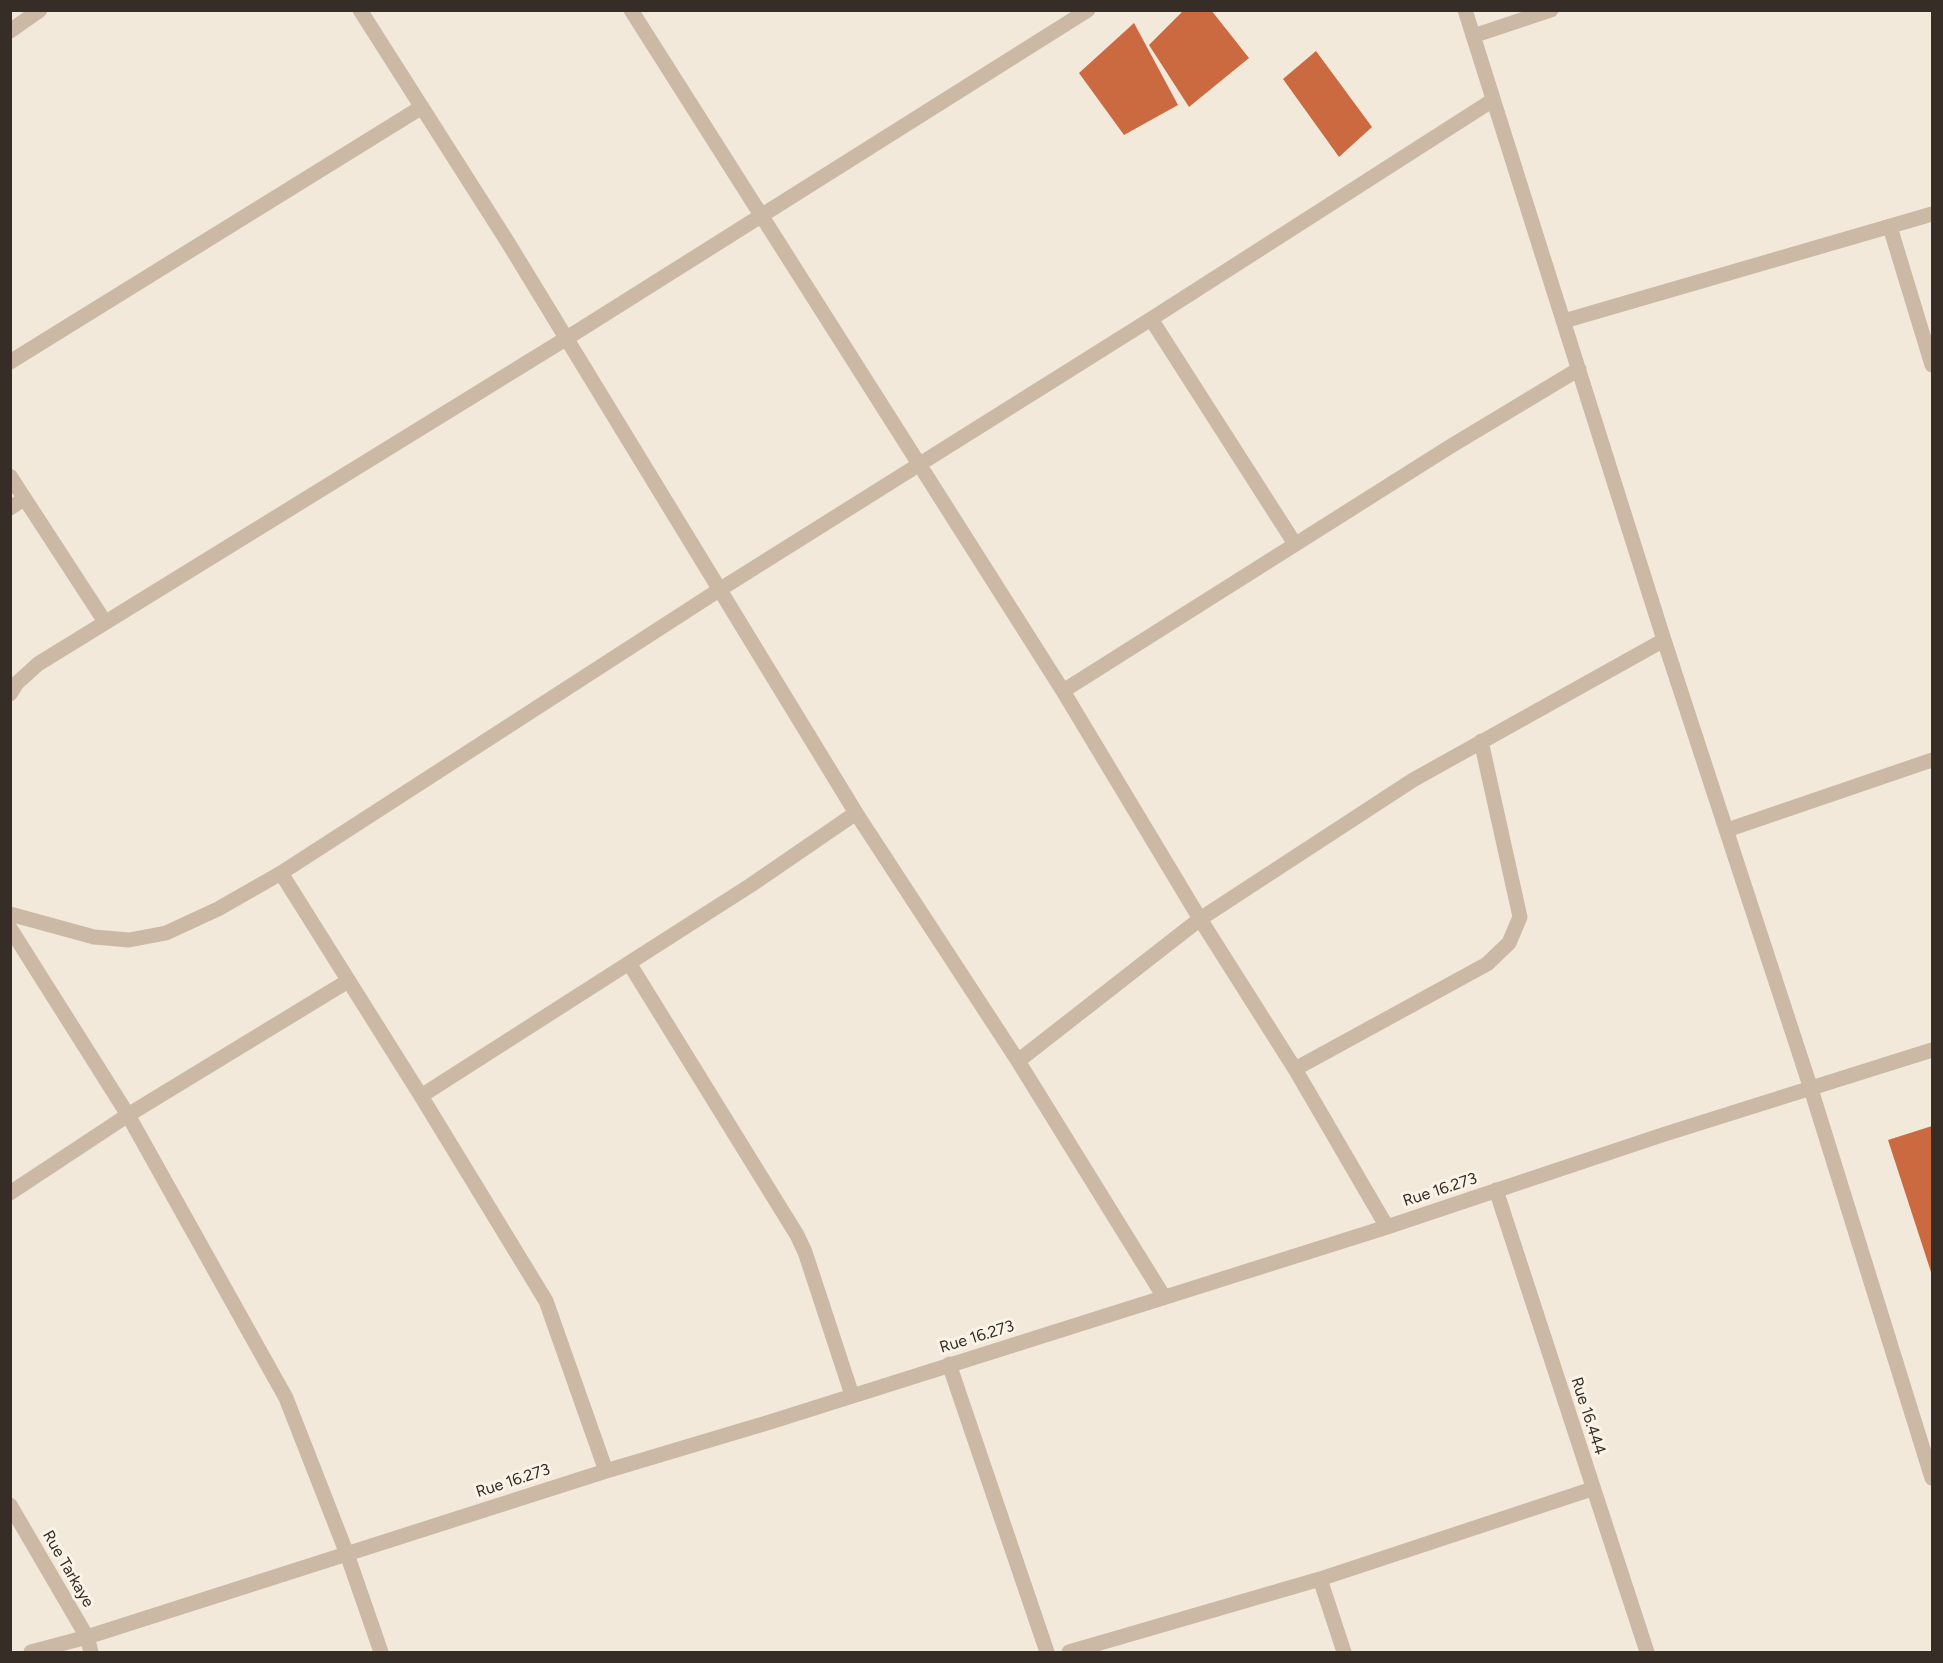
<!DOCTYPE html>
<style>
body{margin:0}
#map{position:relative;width:1943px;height:1663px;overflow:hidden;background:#f3e9db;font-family:Figtree,sans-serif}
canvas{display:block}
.frame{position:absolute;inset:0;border:12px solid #372d27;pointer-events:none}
</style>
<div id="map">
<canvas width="1943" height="1663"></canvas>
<div class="frame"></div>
</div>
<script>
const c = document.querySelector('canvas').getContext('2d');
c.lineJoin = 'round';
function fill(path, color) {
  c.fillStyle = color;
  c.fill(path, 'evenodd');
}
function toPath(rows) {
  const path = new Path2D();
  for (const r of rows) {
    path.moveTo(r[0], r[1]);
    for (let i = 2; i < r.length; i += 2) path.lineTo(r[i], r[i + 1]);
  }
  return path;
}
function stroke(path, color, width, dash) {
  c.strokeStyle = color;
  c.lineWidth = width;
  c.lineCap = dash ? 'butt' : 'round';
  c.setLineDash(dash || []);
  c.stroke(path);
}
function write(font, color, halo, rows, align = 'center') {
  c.font = font + ' Figtree,sans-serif';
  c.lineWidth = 6;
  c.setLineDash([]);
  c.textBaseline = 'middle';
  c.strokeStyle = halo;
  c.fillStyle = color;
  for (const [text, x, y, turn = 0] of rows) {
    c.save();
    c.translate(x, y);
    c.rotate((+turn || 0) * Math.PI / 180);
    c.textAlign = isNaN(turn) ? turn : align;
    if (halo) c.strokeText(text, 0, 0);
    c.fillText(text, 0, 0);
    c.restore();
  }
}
const building = toPath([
 [1184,10,1211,10,1249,58,1189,107,1149,45],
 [1134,23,1178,105,1124,135,1079,73],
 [1316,51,1372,127,1339,157,1283,79],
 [1932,1126,1932,1275,1888,1140]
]);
const street = toPath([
 [360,10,507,241,856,813,1018,1061,1164,1297],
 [631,10,1063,691,1200,919,1295,1069,1387,1227],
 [1465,10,1664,640,1811,1089,1932,1478],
 [10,31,40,10],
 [1473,36,1551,10],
 [1890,227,1932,365],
 [1151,319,1295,544],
 [1564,321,1932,214],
 [10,362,422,107],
 [10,476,105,622],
 [10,508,24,499],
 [1063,691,1451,446,1579,369],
 [10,694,17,683,38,664,567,338,1088,10],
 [1727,830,1932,760],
 [281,873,421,1096,546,1301,606,1471],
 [10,914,94,937,129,940,166,933,218,909,281,873,719,590,1151,319,1493,100],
 [10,928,128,1115,286,1398,347,1554,381,1652],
 [629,963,797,1235,805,1252,852,1395],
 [1018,1061,1200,919,1413,780,1664,640],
 [1295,1069,1487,964,1509,943,1520,917,1481,741],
 [421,1096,751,885,856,813],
 [1496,1190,1647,1652],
 [10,1193,128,1115,348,981],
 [949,1364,1047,1652],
 [10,1505,87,1637,91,1652],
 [1320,1579,1344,1652],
 [31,1652,87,1637,606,1471,770,1422,1387,1227,1662,1135,1932,1050],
 [1069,1652,1320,1579,1592,1489]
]);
const streetNames = [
 ["Rue 16.273",1440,1190,-18],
 ["Rue 16.273",977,1337,-17],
 ["Rue 16.444",1588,1416,72],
 ["Rue 16.273",513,1481,-18],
 ["Rue Tarkaye",68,1569,60]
];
fill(building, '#cb6a41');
stroke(street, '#cbb9a6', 15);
write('16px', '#372d27', '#faf3e7', streetNames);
</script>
